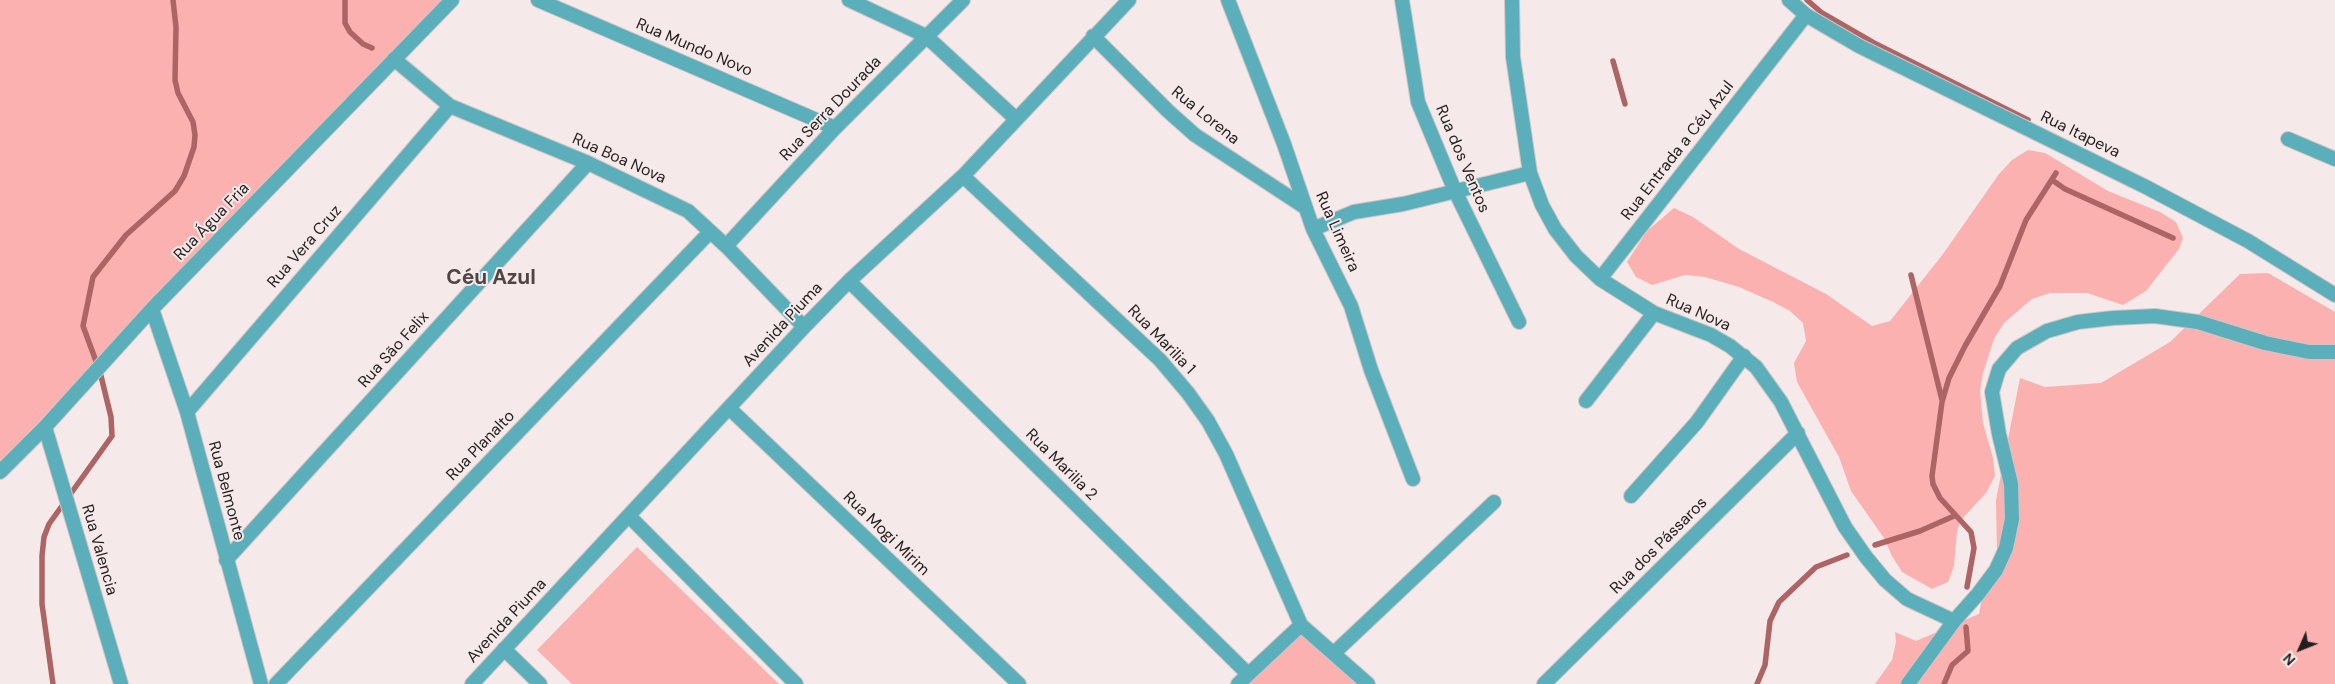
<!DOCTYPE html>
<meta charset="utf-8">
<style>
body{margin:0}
#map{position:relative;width:2335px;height:684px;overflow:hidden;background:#f6e9e9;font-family:"DM Sans",sans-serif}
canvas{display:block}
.north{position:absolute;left:2275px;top:624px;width:50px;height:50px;-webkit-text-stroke:4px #f6e9e9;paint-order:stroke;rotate:226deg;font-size:14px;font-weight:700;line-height:20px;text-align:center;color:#241f1f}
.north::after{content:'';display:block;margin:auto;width:18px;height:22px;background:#241f1f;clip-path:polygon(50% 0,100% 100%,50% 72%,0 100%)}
</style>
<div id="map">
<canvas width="2335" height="684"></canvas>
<div class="north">N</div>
</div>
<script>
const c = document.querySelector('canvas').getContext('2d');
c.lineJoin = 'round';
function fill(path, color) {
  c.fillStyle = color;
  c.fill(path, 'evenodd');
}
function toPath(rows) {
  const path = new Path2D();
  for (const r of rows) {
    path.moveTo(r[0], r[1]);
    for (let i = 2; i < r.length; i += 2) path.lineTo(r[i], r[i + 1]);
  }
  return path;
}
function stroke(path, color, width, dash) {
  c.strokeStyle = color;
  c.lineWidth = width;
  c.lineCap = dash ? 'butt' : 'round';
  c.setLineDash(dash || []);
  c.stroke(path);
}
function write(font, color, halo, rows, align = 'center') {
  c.font = font + ' "DM Sans",sans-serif';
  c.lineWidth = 4;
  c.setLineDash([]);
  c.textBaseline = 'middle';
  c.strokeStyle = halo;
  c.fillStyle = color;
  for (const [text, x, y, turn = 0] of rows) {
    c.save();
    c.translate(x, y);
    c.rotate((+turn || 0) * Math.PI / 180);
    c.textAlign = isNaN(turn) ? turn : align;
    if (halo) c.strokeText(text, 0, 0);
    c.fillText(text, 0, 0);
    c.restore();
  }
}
const green = toPath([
 [0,0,446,0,0,462],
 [2028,150,2045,153,2108,191,2160,212,2176,222,2183,238,2179,249,2146,291,2123,305,2087,293,2050,293,2032,299,2004,323,1994,339,1983,373,1980,391,1983,423,1993,458,1995,476,1986,493,1961,520,1957,531,1954,566,1948,582,1932,589,1902,572,1892,556,1884,538,1851,491,1839,457,1797,382,1794,363,1806,341,1803,323,1790,311,1773,302,1739,287,1705,277,1685,275,1652,285,1636,277,1627,262,1647,231,1674,208,1693,217,1739,249,1826,294,1872,326,1890,321,1943,254,1999,174,2012,160],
 [2268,273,2335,312,2335,684,1875,684,1892,660,1896,642,1895,632,1916,641,1979,614,1984,588,1997,554,1996,500,2020,378,2045,387,2101,383,2170,342,2240,274],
 [637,547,779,684,572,684,537,650],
 [1297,623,1364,684,1235,684]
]);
const stream = toPath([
 [345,0,345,23,350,32,363,44,372,48],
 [1807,0,1822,13,1874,43,2028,120],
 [1613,61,1625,104],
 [2052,180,2065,189,2173,238],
 [1911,275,1942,400],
 [1875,545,1920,531,1954,516],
 [1967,587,1974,548,1971,532,1940,498,1933,484,1932,476,1942,402,1949,378,1965,346,2000,286,2026,220,2056,173],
 [53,684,42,604,42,556,44,537,49,524,112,436,111,417,100,372,83,326,93,277,126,235,175,191,184,176,194,147,195,135,193,122,178,93,175,80,176,27,173,0],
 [1757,684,1765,665,1770,621,1779,602,1816,567,1847,555],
 [1944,684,1952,665,1968,651,1966,627]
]);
const minor = toPath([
 [538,0,835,128],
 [849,0,926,36,1016,119],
 [1228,0,1284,144,1313,229,1351,306,1371,370,1413,479],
 [1402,0,1418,102,1455,191,1519,322],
 [1512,0,1513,57,1530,173,1542,205,1555,229,1576,256,1600,279,1654,313,1711,335,1730,346,1756,367,1781,402,1845,527,1866,557,1885,580,1907,599,1954,621],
 [1789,0,1806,15,1859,46,2146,187,2248,241,2335,295],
 [1093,36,1168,111,1195,135,1306,208],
 [394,59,450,106,588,163,688,211,726,246,804,327],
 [2288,139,2335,159],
 [963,176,1160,360,1188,393,1208,421,1226,454,1301,625,1368,684],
 [1313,229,1354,212,1403,204,1530,173],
 [726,246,835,128,963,0],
 [1600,279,1806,15],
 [849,281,1248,674],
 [152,309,187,412,261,684],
 [1586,401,1654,313],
 [729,408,1019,684],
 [187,412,450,106],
 [45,427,121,684],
 [0,472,45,427,152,309,452,0],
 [1631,496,1697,422,1744,356],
 [629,516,796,684],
 [226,560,588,163],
 [504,649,540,684],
 [1334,653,1494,502],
 [276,684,710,232],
 [472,684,804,327,849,281,963,176,1129,0],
 [1238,684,1301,625],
 [1544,684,1798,433],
 [1908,684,1954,621,1978,594,1996,570,2006,548,2012,519,2011,484,1999,434,1992,392,1999,369,2017,348,2047,331,2078,322,2113,318,2155,316,2198,322,2265,343,2309,352,2335,352]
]);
const streetNames = [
 ["Rua Mundo Novo",694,48,23],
 ["Rua Serra Dourada",831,109,-46],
 ["Rua Lorena",1205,116,39],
 ["Rua Itapeva",2080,135,26],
 ["Rua Entrada a Céu Azul",1678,151,-52],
 ["Rua Boa Nova",619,159,24],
 ["Rua dos Ventos",1462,159,67],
 ["Rua Água Fria",212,222,-46],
 ["Rua Limeira",1337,232,66],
 ["Rua Vera Cruz",305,247,-49],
 ["Rua Nova",1698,313,24],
 ["Avenida Piuma",783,325,-47],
 ["Rua Marilia 1",1161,340,46],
 ["Rua São Felix",394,350,-48],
 ["Rua Planalto",481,446,-46],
 ["Rua Marilia 2",1061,465,45],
 ["Rua Belmonte",226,491,75],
 ["Rua Mogi Mirim",886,534,44],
 ["Rua dos Pássaros",1659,546,-45],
 ["Rua Valencia",99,550,74],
 ["Avenida Piuma",507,621,-47]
];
const districtNames = [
 ["Céu Azul",491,278]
];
fill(green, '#fab1b0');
stroke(stream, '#ac6465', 5.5);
stroke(minor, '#d0c5c5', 16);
stroke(minor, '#5bafbb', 14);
write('16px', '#241f1f', '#f6e9e9', streetNames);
write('bold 21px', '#4f4545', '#f6e9e9', districtNames);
</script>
